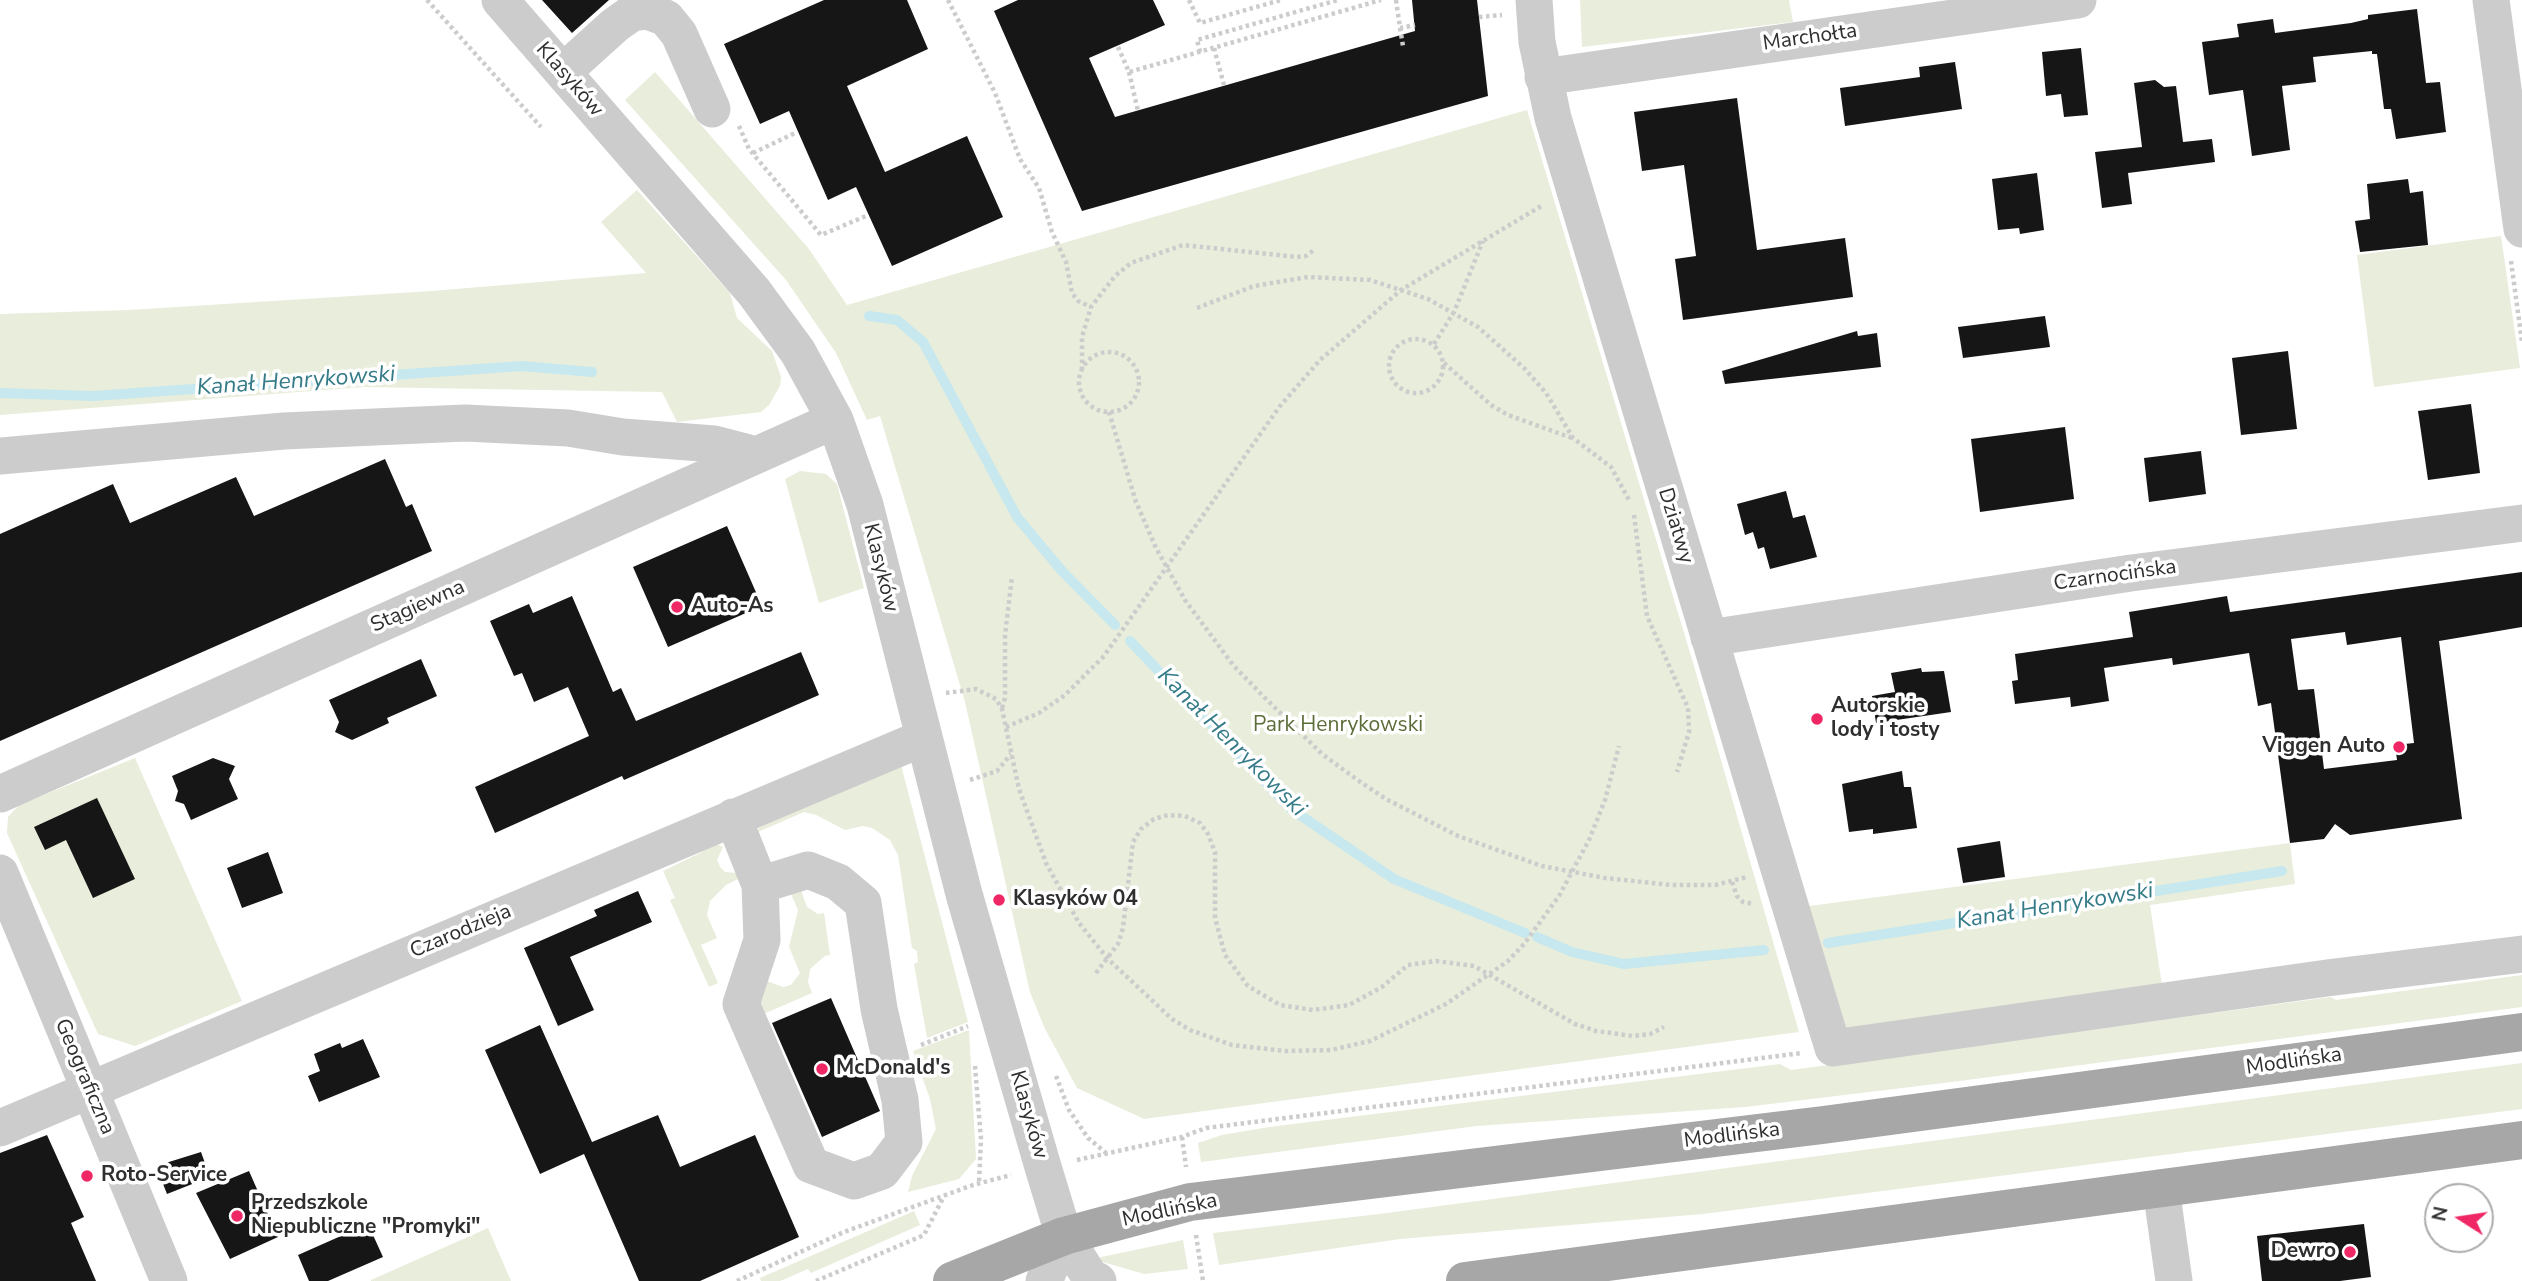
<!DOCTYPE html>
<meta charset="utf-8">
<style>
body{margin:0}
#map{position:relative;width:2522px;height:1281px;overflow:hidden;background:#fff;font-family:"Nunito Sans",sans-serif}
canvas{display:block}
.north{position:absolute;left:2424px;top:1183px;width:70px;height:70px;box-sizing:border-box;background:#fff;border:2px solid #acacac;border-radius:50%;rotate:282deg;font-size:19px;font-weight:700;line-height:28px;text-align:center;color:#2f2f2f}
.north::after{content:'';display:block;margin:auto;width:24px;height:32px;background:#ef2765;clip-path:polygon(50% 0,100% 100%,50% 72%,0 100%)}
</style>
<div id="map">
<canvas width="2522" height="1281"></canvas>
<div class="north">N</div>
</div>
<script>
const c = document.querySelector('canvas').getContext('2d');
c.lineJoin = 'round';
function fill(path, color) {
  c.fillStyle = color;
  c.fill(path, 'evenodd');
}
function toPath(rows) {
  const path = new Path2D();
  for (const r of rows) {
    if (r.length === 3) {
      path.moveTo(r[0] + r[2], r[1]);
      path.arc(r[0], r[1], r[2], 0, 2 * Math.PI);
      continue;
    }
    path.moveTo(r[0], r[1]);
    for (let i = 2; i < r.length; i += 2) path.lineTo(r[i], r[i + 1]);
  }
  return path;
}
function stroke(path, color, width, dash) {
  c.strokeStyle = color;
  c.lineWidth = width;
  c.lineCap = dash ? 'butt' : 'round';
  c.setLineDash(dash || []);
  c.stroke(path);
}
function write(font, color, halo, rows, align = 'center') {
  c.font = font + ' "Nunito Sans",sans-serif';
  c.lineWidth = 7;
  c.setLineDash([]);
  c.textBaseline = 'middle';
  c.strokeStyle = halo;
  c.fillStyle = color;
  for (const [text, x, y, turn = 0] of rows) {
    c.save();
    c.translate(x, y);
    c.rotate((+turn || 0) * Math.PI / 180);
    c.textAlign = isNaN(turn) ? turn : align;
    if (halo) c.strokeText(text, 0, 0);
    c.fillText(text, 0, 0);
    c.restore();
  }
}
const green = toPath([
 [1580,0,1789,0,1793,22,1582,47],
 [655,72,809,249,847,305,1527,110,1694,666,1799,1032,1144,1119,1077,1088,1045,1029,1030,992,965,702,880,416,867,420,836,353,786,280,625,100],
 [637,190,730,293,737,318,772,351,781,377,780,386,769,405,761,412,677,422,662,392,364,387,0,415,0,314,129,310,432,291,646,273,601,222],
 [2501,236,2520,368,2374,387,2357,255],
 [800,471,826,474,837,484,864,588,819,603,785,479],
 [135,758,242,1001,135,1046,98,1034,7,833,8,817,19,805],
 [900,761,968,1022,927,1038,914,964,918,962,917,951,912,948,898,855,890,840,872,828,863,826,845,830,816,815,804,812,758,832,759,826],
 [2290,843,2295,884,2150,905,2163,992,1846,1034,1809,906],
 [716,844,723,847,717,860,720,867,725,872,737,873,740,878,726,885,710,901,707,915,717,938,701,945,718,983,709,987,670,900,675,898,663,871,702,852,703,846],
 [801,890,807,907,818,914,824,913,830,955,825,956,810,969,808,982,812,993,759,1016,758,995,764,980,783,987,791,985,800,973,789,947,798,910,791,894],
 [2522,975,2522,1007,1952,1082,1745,1107,1477,1126,1201,1162,1198,1143,1222,1135,1269,1127,1780,1064,1791,1070,2331,997,2336,1000],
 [969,1030,976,1159,959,1179,908,1192,912,1176,936,1129,930,1099,913,1051],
 [2522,1063,2522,1109,2421,1122,1703,1214,1400,1239,1219,1265,1213,1233,1379,1214],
 [914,1211,920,1225,811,1273,808,1269,780,1281,761,1281,760,1278],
 [488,1228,511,1281,371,1281,371,1280],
 [1183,1240,1188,1269,1144,1274,1099,1261,1101,1257]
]);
const stream = toPath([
 [869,316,897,320,923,342,1017,517,1062,571,1115,625],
 [0,393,93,396,522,366,592,372],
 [1130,641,1291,809,1394,879,1525,933],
 [1537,937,1572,952,1624,964,1764,950],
 [1828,943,2282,871]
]);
const building = toPath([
 [542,0,609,0,572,33],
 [824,0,907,0,928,49,847,86,885,172,967,136,1003,217,892,266,856,187,828,200,789,111,760,124,724,44],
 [1018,0,1153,0,1165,25,1089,58,1115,117,1415,31,1412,0,1477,0,1488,96,1082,211,994,11],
 [2417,9,2426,83,2440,82,2446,132,2396,139,2391,109,2384,109,2377,54,2372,54,2372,51,2313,57,2316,82,2282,86,2290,150,2252,156,2243,90,2209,95,2202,42,2239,37,2237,24,2273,19,2275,33,2351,23,2368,19,2368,15],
 [2081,48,2088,115,2064,117,2061,94,2046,96,2042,52],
 [1955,62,1962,109,1845,126,1840,88,1920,77,1919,67],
 [2155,80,2164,87,2176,86,2183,142,2212,139,2215,162,2128,173,2132,204,2102,208,2095,152,2142,147,2134,83],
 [1737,98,1757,250,1845,238,1853,297,1683,320,1675,259,1696,256,1684,165,1642,171,1634,112],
 [2037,173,2044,230,2020,234,2019,228,1998,230,1992,179],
 [2408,179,2410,193,2423,191,2428,245,2360,252,2355,221,2370,219,2367,184],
 [2045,316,2050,347,1963,358,1958,327],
 [1857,331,1858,336,1877,333,1881,367,1725,384,1722,371],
 [2288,351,2297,429,2241,435,2232,358],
 [2471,404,2480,473,2428,480,2418,411],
 [2065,427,2074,499,1980,512,1971,439],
 [2201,451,2206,494,2149,502,2144,458],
 [385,459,406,507,412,504,432,551,0,741,0,534,113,484,130,523,236,477,254,516],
 [1786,491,1793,518,1805,515,1817,557,1770,569,1764,547,1758,549,1753,532,1745,535,1737,504],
 [727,526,762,606,668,647,633,567],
 [2522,572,2522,627,2439,641,2462,819,2350,835,2335,824,2324,839,2290,843,2271,703,2258,706,2249,653,2173,665,2172,658,2104,668,2109,701,2071,707,2070,697,2015,704,2012,681,2018,680,2015,654,2133,637,2129,612,2227,596,2230,612],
 [2345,632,2347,645,2401,637,2414,743,2395,745,2397,760,2324,769,2314,689,2298,690,2291,639],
 [572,596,613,692,621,688,636,721,801,652,819,695,624,780,622,776,495,833,475,787,589,736,568,687,534,702,522,673,514,676,490,621,529,604,533,613],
 [421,659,437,696,387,718,389,723,352,740,335,732,339,722,329,700],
 [1921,668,1922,672,1944,671,1951,712,1876,723,1872,696,1895,692,1891,673],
 [213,758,235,766,229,779,238,799,191,820,184,804,175,801,178,791,172,776],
 [1902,771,1904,787,1911,787,1917,828,1873,834,1873,829,1849,832,1842,784],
 [97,798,135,879,93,898,66,840,45,850,34,827],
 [2000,841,2005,877,1963,883,1957,848],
 [268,852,283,893,242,908,227,868],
 [638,891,652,922,570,957,594,1010,558,1026,524,948,597,916,594,910],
 [831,998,880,1111,822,1137,772,1023],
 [540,1025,592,1142,658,1115,680,1167,755,1135,799,1237,700,1281,639,1281,584,1154,540,1174,485,1050],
 [363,1039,380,1077,319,1102,308,1076,320,1071,314,1054,340,1043,342,1048],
 [47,1135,84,1217,71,1223,96,1281,0,1281,0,1153],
 [201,1152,210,1177,167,1194,156,1166],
 [249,1171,278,1237,230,1259,196,1193],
 [368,1224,383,1257,328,1281,309,1281,298,1255],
 [2364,1224,2371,1277,2340,1281,2262,1281,2257,1236]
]);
const path = toPath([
 [427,0,541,127],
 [948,0,995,93,1020,159,1039,188,1052,232,1066,262,1072,293,1078,301,1091,307],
 [1189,0,1200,23,1281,0],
 [1396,0,1400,28,1415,25],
 [1479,17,1502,15],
 [1400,28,1403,46],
 [1118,47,1129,72,1381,0],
 [1214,48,1224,85],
 [1200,52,1197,40,1338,0],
 [1129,72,1138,111],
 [739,126,749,149,821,235,866,216],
 [753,153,795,133],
 [2511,261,2522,342],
 [1197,308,1254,286,1308,277,1370,280,1428,299,1478,327,1524,368,1546,393,1573,438,1611,467,1629,500],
 [1416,366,27],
 [1434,344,1454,312,1483,241],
 [1109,382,30],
 [1444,363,1491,405,1508,415,1572,438],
 [1082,370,1082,337,1091,307,1115,276,1131,263,1183,245,1297,257,1306,256,1314,250],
 [1109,412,1136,502,1156,548,1185,600,1233,665,1264,697,1322,754,1359,781,1386,799,1458,836,1542,866,1605,878,1671,885,1715,885,1747,877],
 [1634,515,1647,616,1688,708,1689,732,1677,772],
 [946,693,976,689,996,699,1002,709,1019,789,1046,863,1079,923,1108,959,1172,1019,1190,1030,1232,1045,1285,1051,1331,1050,1370,1041,1446,1004,1508,961,1524,944,1559,896,1589,840,1605,800,1619,746],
 [1002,708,1005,698,1005,635,1012,577],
 [1006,727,1039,713,1065,695,1104,656,1280,406,1320,360,1401,290,1543,205],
 [970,780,997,771,1011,754],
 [1732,882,1737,896,1743,902,1754,904],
 [1096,973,1118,944,1123,928,1133,842,1141,829,1154,819,1168,815,1185,816,1200,823,1208,834,1215,852,1215,918,1225,955,1248,986,1280,1005,1313,1010,1349,1005,1382,987,1408,965,1436,961,1474,966,1575,1024,1596,1031,1633,1036,1650,1034,1664,1027],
 [921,1045,968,1026],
 [975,1066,981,1139,979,1183],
 [1056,1076,1069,1110,1088,1138,1106,1153],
 [1182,1137,1186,1167],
 [1077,1160,1182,1137,1206,1128,1802,1053],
 [1196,1235,1203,1281],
 [737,1281,844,1232,973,1185,1011,1175],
 [816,1281,924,1235,944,1196]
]);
const minor = toPath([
 [500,0,754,292,798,352,835,420,865,505,964,894,1043,1167,1064,1236,1090,1277,1098,1281],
 [1534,0,1537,42,1553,118,1833,1048,2327,978,2522,954],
 [2491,0,2522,229],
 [563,72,615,25,632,13,647,11,666,18,679,34,712,109],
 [1543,77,2078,0],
 [0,456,284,431,465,423,568,428,623,437,714,444,756,455],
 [1709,638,2131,573,2522,523],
 [0,794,835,420],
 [733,817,760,885,762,940,741,1004,811,1165,854,1181,882,1171,904,1142,900,1100,879,1009,863,903,838,882,808,870,760,885],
 [0,873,169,1281],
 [0,1128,923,738],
 [2161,1188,2174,1281],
 [1044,1281,1064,1236]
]);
const major = toPath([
 [952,1281,1064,1236,1190,1202,1823,1125,2522,1032],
 [1465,1281,2522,1140]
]);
const markers = [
 [677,607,7,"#ef2765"],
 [1817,719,7,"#ef2765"],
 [2399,747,7,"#ef2765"],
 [999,900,7,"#ef2765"],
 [822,1069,7,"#ef2765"],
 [87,1176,7,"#ef2765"],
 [237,1216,7,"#ef2765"],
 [2350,1252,7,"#ef2765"]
];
const streetNames = [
 ["Marchołta",1810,38,-8],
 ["Klasyków",569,80,49],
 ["Dziatwy",1675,526,73],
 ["Klasyków",880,568,76],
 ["Czarnocińska",2115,576,-8],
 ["Stągiewna",418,607,-24],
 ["Czarodzieja",461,932,-23],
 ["Modlińska",2294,1062,-8],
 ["Geograficzna",84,1077,67],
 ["Klasyków",1028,1115,74],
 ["Modlińska",1732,1136,-7],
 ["Modlińska",1170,1211,-12]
];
const poiNames = [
 ["Auto-As",691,607],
 ["Autorskie",1831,707],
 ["lody i tosty",1831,731],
 ["Viggen Auto",2385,747,"right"],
 ["Klasyków 04",1013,900],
 ["McDonald's",836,1069],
 ["Roto-Service",101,1176],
 ["Przedszkole",251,1204],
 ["Niepubliczne \"Promyki\"",251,1228],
 ["Dewro",2336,1252,"right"]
];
const parkNames = [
 ["Park Henrykowski",1338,726]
];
const waterNames = [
 ["Kanał Henrykowski",296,382,-4],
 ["Kanał Henrykowski",1231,743,45],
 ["Kanał Henrykowski",2055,907,-9]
];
fill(green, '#e9eddb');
stroke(stream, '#c6e8ee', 10);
fill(building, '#161616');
stroke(path, '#ccc', 4.5, [3.5, 3.5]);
stroke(minor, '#ccc', 37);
stroke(major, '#a7a7a7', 38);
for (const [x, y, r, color] of markers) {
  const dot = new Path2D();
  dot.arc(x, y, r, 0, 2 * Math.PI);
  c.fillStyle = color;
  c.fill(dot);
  stroke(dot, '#fff', 2.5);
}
write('21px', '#2f2f2f', '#fff', streetNames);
write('bold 21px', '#2f2f2f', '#fff', poiNames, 'left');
write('21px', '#5d6d39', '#fff', parkNames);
write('italic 23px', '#347b88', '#fff', waterNames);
</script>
